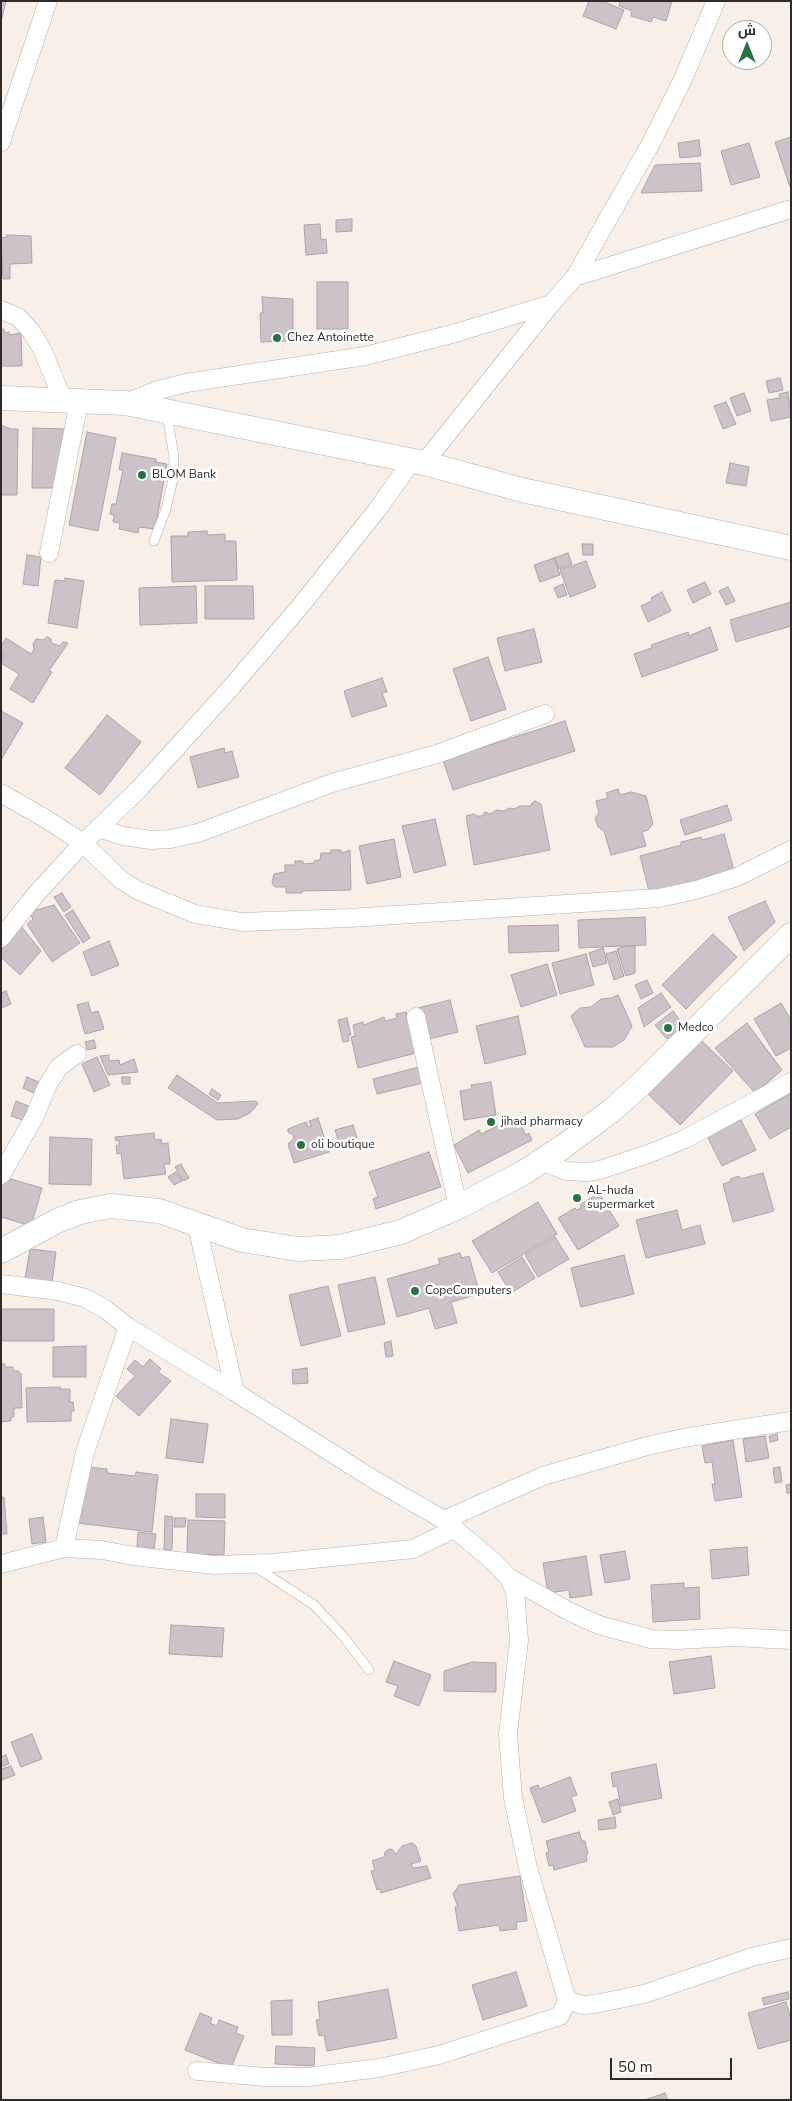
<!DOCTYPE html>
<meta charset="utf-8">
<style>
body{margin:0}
#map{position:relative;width:792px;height:2101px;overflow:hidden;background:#f8efe8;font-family:"Nunito Sans",Cairo,sans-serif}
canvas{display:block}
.frame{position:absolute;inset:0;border:2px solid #2f2b29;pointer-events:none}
.north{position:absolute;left:722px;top:20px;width:50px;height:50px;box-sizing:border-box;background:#fff;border:1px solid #acaaa9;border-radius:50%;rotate:0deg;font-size:14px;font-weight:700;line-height:20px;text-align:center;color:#2f2b29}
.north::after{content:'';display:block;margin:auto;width:18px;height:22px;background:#267241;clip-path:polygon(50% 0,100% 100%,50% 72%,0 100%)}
.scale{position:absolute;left:610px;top:2058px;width:122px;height:22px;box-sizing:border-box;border:2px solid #2f2b29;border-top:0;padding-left:6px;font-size:15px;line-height:18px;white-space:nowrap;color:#2f2b29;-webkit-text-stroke:4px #fff;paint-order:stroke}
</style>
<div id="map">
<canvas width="792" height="2101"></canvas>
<div class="frame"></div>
<div class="north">ش</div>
<div class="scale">50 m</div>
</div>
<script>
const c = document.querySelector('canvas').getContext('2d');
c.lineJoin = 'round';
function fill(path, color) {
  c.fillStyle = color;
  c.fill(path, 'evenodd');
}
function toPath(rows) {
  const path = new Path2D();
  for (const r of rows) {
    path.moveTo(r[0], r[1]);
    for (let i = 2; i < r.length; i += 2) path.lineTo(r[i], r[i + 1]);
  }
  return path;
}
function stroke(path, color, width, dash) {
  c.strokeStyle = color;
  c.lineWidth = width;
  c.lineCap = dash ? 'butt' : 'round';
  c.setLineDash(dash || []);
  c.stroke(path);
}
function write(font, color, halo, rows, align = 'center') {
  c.font = font + ' "Nunito Sans",sans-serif';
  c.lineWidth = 5;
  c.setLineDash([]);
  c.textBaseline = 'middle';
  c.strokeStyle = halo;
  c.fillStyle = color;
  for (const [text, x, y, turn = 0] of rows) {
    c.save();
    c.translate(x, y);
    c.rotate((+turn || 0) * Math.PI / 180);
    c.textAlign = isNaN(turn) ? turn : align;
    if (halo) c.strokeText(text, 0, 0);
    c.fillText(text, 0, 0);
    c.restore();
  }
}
const building = toPath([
 [6,1,1,22,1,2,6,1],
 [589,1,602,1,624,10,616,29,583,16,589,1],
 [620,1,672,1,666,21,653,17,651,22,631,16,632,11,619,6,620,1],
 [791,137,791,187,790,187,775,142,791,137],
 [699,140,701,156,680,158,678,143,699,140],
 [749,143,760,177,731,185,721,151,749,143],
 [700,163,702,191,641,193,655,165,700,163],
 [352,219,352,231,336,232,336,220,352,219],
 [320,224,321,240,326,239,327,253,306,255,304,225,320,224],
 [7,235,31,236,32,263,10,264,10,279,3,279,1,238,7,237,7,235],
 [317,282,348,282,348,329,317,329,317,282],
 [262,297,293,299,293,341,261,342,260,313,263,313,262,297],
 [1,329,4,329,4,333,9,332,9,335,21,333,22,366,1,366,1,329],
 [780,378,783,390,769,393,766,381,780,378],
 [788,392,791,417,771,421,767,400,780,398,779,394,788,392],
 [744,393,751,411,737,416,730,398,744,393],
 [726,402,736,424,723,429,714,406,726,402],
 [1,425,11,429,18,429,17,495,1,495,1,425],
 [33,428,65,429,54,488,32,488,33,428],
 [87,432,116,438,98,531,69,525,87,432],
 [122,453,156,459,156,462,167,464,155,529,139,527,138,533,119,529,120,523,113,522,114,515,110,514,112,504,116,504,123,470,119,470,122,453],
 [730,463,749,467,746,486,726,483,730,463],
 [207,531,207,535,225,534,225,541,236,541,237,580,172,582,171,536,188,536,188,532,207,531],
 [582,544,593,544,593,555,583,555,582,544],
 [568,553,572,564,559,569,554,558,568,553],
 [27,555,41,557,38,586,23,584,27,555],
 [554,558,560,575,540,582,534,565,554,558],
 [586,561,596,587,570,597,560,570,586,561],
 [65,578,84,581,77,628,48,623,55,580,65,581,65,578],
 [705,582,711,594,693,603,687,590,705,582],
 [563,584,567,595,558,598,554,588,563,584],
 [196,586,197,623,140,625,139,588,196,586],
 [205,586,253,586,254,619,205,619,205,586],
 [728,587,735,601,726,605,719,591,728,587],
 [662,592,671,611,648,622,641,606,652,601,651,598,662,592],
 [791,602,791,626,736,642,730,620,791,602],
 [710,627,718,650,642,677,634,654,652,648,651,645,688,632,689,636,710,627],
 [534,629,542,662,505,671,497,638,534,629],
 [47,637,51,639,51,643,60,646,63,642,68,643,49,671,52,672,33,703,10,689,19,674,1,663,3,656,1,646,6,638,31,654,34,649,33,644,36,639,43,640,47,637],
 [488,657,506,709,471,721,453,669,488,657],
 [382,678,387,692,382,693,387,706,352,717,344,691,382,678],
 [1,711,23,723,1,760,1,711],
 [107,715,141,742,100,795,65,768,107,715],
 [565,721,575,751,453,790,443,760,565,721],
 [224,748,225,753,232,751,239,777,198,788,190,757,224,748],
 [618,789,620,795,631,792,646,796,653,824,648,830,642,832,646,846,611,855,604,831,598,827,595,818,599,813,596,801,608,798,606,793,618,789],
 [535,801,541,804,550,850,474,865,466,816,474,814,477,816,482,816,485,812,490,814,497,810,504,811,509,808,514,809,520,806,531,806,532,803,535,801],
 [727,805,732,820,685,835,680,820,727,805],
 [435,819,446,865,414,873,402,826,435,819],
 [724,834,734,870,691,883,649,891,640,856,681,845,681,842,701,837,702,840,724,834],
 [394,839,401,877,367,884,359,846,394,839],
 [331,850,341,850,341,853,350,850,351,890,302,891,302,893,286,893,286,887,275,887,272,883,274,874,285,872,285,865,295,865,295,861,303,861,303,864,314,863,314,861,320,860,321,853,331,853,331,850],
 [62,893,71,907,64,912,54,897,62,893],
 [765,901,775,922,744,951,728,917,765,901],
 [54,905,80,943,52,962,27,924,33,919,29,912,54,905],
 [73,910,90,938,83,943,65,915,73,910],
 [645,917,646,945,579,948,578,920,645,917],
 [558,925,559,951,509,953,508,926,558,925],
 [21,926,41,951,20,975,1,957,1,947,21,926],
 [713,934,737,957,686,1009,662,985,713,934],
 [109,941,119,965,92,976,83,952,109,941],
 [626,946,635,946,635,973,626,976,617,949,626,946],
 [603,948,607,963,593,967,589,953,603,948],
 [616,951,624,976,614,980,606,954,616,951],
 [586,954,594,985,560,994,552,963,586,954],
 [547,964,557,995,521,1007,511,975,547,964],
 [647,980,653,993,641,999,635,985,647,980],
 [6,991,11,1004,1,1008,1,993,6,991],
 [661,993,671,1007,644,1027,638,1008,661,993],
 [618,995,632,1026,624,1040,613,1047,585,1047,571,1016,580,1008,591,1007,601,999,611,998,618,995],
 [450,1000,458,1032,425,1040,418,1008,450,1000],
 [88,1002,91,1013,98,1011,104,1029,85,1034,77,1005,88,1002],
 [781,1003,791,1020,791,1048,776,1056,754,1019,781,1003],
 [673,1011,684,1025,667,1039,655,1025,673,1011],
 [406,1012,416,1053,358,1068,351,1037,355,1036,353,1025,363,1022,364,1025,384,1017,385,1021,397,1018,396,1014,406,1012],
 [518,1016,526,1054,485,1064,476,1026,518,1016],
 [347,1018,351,1035,348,1035,349,1041,343,1042,338,1020,347,1018],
 [747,1023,782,1070,755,1093,715,1048,747,1023],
 [94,1040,96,1048,87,1050,85,1042,94,1040],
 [701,1040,733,1071,680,1125,648,1094,701,1040],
 [109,1055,109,1061,119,1060,120,1065,134,1059,138,1072,108,1075,100,1056,109,1055],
 [97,1057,110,1085,94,1092,82,1064,97,1057],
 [419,1067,423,1083,377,1094,373,1079,419,1067],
 [177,1075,218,1103,256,1101,258,1104,250,1113,238,1119,217,1120,168,1088,177,1075],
 [27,1077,41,1083,36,1094,23,1088,27,1077],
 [122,1077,130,1077,130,1084,122,1084,122,1077],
 [491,1082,496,1115,464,1120,460,1091,472,1089,471,1085,491,1082],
 [212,1089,221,1095,218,1100,209,1094,212,1089],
 [791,1093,791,1127,770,1139,755,1114,791,1093],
 [16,1101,31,1107,25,1121,11,1116,16,1101],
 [318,1118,329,1152,294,1163,288,1144,294,1138,292,1133,290,1134,288,1132,288,1129,306,1122,308,1127,311,1126,309,1121,318,1118],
 [518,1119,526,1135,529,1133,532,1140,468,1173,454,1145,479,1130,481,1134,499,1125,501,1128,518,1119],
 [741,1120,756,1150,722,1166,707,1136,741,1120],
 [353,1125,357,1138,339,1143,335,1130,353,1125],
 [154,1133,155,1140,161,1139,162,1144,168,1143,170,1164,164,1164,166,1174,124,1179,121,1153,117,1154,116,1146,119,1145,119,1140,116,1141,115,1137,154,1133],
 [50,1137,92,1139,91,1185,49,1184,50,1137],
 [429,1152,441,1187,376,1209,373,1199,378,1197,369,1172,429,1152],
 [181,1164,189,1178,183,1181,175,1167,181,1164],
 [176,1172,182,1181,174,1185,168,1177,176,1172],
 [763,1173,774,1211,733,1222,723,1184,731,1181,730,1179,739,1176,740,1179,763,1173],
 [4,1177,42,1188,31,1226,1,1217,1,1187,4,1177],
 [599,1193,619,1226,578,1250,558,1218,575,1208,577,1210,581,1208,580,1205,599,1193],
 [538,1202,557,1234,492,1273,472,1241,538,1202],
 [677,1210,682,1230,700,1225,705,1244,646,1258,636,1220,677,1210],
 [555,1237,569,1259,538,1277,525,1255,555,1237],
 [30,1249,56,1252,52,1283,25,1279,30,1249],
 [460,1253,462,1258,469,1256,480,1294,451,1302,457,1323,435,1329,429,1308,397,1317,387,1279,440,1264,438,1259,460,1253],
 [624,1255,634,1294,581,1307,571,1268,624,1255],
 [522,1257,535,1278,511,1293,498,1272,522,1257],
 [375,1277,385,1324,348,1332,338,1285,375,1277],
 [328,1286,341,1336,301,1346,289,1295,328,1286],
 [1,1309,54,1309,54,1341,1,1341,1,1309],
 [391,1341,393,1356,386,1357,384,1343,391,1341],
 [86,1346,86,1377,53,1377,53,1347,86,1346],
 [150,1359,161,1369,158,1372,171,1381,139,1416,116,1396,135,1376,127,1369,135,1360,143,1367,150,1359],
 [1,1364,5,1364,5,1367,13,1367,13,1371,19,1371,19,1374,21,1373,22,1408,14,1408,14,1417,11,1417,11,1421,1,1422,1,1364],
 [307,1368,308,1383,293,1384,292,1370,307,1368],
 [60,1387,60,1389,70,1389,70,1402,73,1402,74,1411,71,1411,71,1421,27,1422,26,1388,60,1387],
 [171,1419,208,1424,203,1463,166,1458,171,1419],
 [777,1434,778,1440,770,1442,769,1436,777,1434],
 [765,1436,769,1458,746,1462,743,1439,765,1436],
 [733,1440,742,1497,715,1501,712,1484,715,1484,712,1462,705,1463,702,1446,733,1440],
 [88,1467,107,1469,107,1473,135,1476,136,1472,158,1475,152,1532,77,1523,78,1515,82,1516,83,1509,79,1509,88,1467],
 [780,1467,782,1482,775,1483,773,1468,780,1467],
 [791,1484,791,1493,787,1493,786,1485,791,1484],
 [196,1494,225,1494,225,1518,196,1517,196,1494],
 [1,1497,4,1497,7,1534,1,1534,1,1497],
 [165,1516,173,1517,172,1550,164,1550,165,1516],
 [43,1517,46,1542,32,1544,29,1519,43,1517],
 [175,1518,186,1518,185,1527,174,1527,175,1518],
 [188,1520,225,1521,224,1555,187,1554,188,1520],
 [138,1532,156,1534,154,1550,137,1548,138,1532],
 [747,1547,749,1575,712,1579,710,1550,747,1547],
 [625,1551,630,1579,605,1583,600,1555,625,1551],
 [586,1556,592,1595,570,1598,569,1590,548,1593,543,1563,586,1556],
 [684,1583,684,1588,699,1587,700,1619,653,1622,651,1585,684,1583],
 [171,1625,224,1628,222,1657,169,1654,171,1625],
 [711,1656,715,1688,674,1694,669,1662,711,1656],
 [394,1661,431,1675,419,1706,394,1696,398,1686,386,1682,394,1661],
 [472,1662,496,1663,496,1692,444,1691,444,1671,472,1662],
 [32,1734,42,1759,21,1767,11,1742,32,1734],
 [6,1755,9,1764,1,1767,1,1757,6,1755],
 [656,1764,662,1798,621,1806,617,1786,613,1787,611,1773,656,1764],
 [11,1766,15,1775,2,1780,1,1769,11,1766],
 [570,1777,577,1795,571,1797,576,1811,543,1823,530,1788,538,1785,539,1789,570,1777],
 [618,1799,621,1812,613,1815,609,1802,618,1799],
 [615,1817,616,1828,599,1830,598,1820,615,1817],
 [579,1832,582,1841,585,1841,588,1854,586,1855,587,1861,554,1870,553,1865,549,1866,546,1853,549,1852,546,1841,579,1832],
 [412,1843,416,1846,421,1861,411,1864,413,1868,427,1866,431,1878,381,1893,380,1889,377,1890,371,1871,375,1870,372,1861,384,1857,385,1852,389,1849,393,1850,396,1854,402,1846,412,1843],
 [520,1876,527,1921,516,1922,517,1929,500,1931,499,1925,459,1931,455,1907,458,1907,453,1894,459,1885,520,1876],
 [516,1972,527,2006,483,2020,472,1985,516,1972],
 [388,1989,397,2038,327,2051,324,2035,319,2036,316,2020,320,2019,318,2002,388,1989],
 [788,1992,789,1999,764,2005,762,1998,788,1992],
 [292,2000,292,2035,272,2035,271,2001,292,2000],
 [786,2002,791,2019,791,2040,758,2049,748,2013,786,2002],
 [200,2013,212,2018,210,2023,217,2026,219,2020,238,2027,236,2033,244,2036,231,2068,185,2050,200,2013],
 [276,2046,315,2048,314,2066,275,2064,276,2046],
 [665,2093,668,2100,647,2100,647,2099,665,2093]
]);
const lane = toPath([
 [154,541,166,509,173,479,174,457,167,414],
 [254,1566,314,1605,344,1637,369,1670]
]);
const street = toPath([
 [1,142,48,1],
 [575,277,791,209],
 [1,310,18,317,31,331,42,349,63,400],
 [125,403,155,391,186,383,365,356,452,334,551,304],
 [424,463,551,304,575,277,650,145,683,79,716,1],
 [49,553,79,402],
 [1,793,46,819,83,843,120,879,137,890,195,914,242,922,349,918,659,898,696,890,737,877,791,850],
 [98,828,123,836,151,840,170,839,198,833,332,783,437,754,545,714],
 [1,938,37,893,83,843,138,790,227,692,303,603,377,510,411,462],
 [416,1017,458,1207],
 [541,1161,566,1171,587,1172,600,1170,648,1154,685,1139,791,1082],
 [1,1175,34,1118,47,1086,59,1067,77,1054],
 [197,1226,235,1392,376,1481,444,1520,494,1562,508,1577,570,1612,599,1625,651,1639,678,1640,733,1637,791,1640],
 [1,1284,58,1291,85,1298,105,1309,128,1327],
 [444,1520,543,1476,647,1446,683,1438,791,1421],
 [64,1548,85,1452,128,1327,235,1392],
 [1,1564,64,1548,102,1550,133,1556,214,1565,273,1563,413,1549,454,1529],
 [508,1577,515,1592,519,1640,508,1734,513,1798,528,1868,567,2000,582,2005,595,2004,644,1994,752,1957,791,1948],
 [197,2071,265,2077,308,2077,379,2068,439,2055,560,2016,567,2000]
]);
const secondary = toPath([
 [1,398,125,403,424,463,522,490,791,548],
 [1,1251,57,1221,80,1212,111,1206,159,1211,242,1240,298,1249,340,1247,401,1232,458,1207,523,1173,564,1146,611,1111,638,1087,791,935]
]);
const markers = [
 [277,338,5,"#267241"],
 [142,475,5,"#267241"],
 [668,1028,5,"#267241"],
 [491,1122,5,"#267241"],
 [301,1145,5,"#267241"],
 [577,1198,5,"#267241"],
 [415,1291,5,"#267241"]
];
const poiNames = [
 ["Chez Antoinette",287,338],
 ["BLOM Bank",152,475],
 ["Medco",678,1028],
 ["jihad pharmacy",501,1122],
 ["oli boutique",311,1145],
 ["AL-huda",587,1191],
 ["supermarket",587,1205],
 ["CopeComputers",425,1291]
];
fill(building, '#ccc2c7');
stroke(building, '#ada3a8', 1);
stroke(lane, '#b6aea8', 10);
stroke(street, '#b6aea8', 19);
stroke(secondary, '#b6aea8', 25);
stroke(lane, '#fff', 9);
stroke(street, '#fff', 18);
stroke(secondary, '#fff', 24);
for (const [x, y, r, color] of markers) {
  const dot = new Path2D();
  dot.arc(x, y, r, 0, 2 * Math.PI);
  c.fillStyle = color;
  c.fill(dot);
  stroke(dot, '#fff', 2);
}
write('12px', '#2f2b29', '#fff', poiNames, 'left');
</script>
